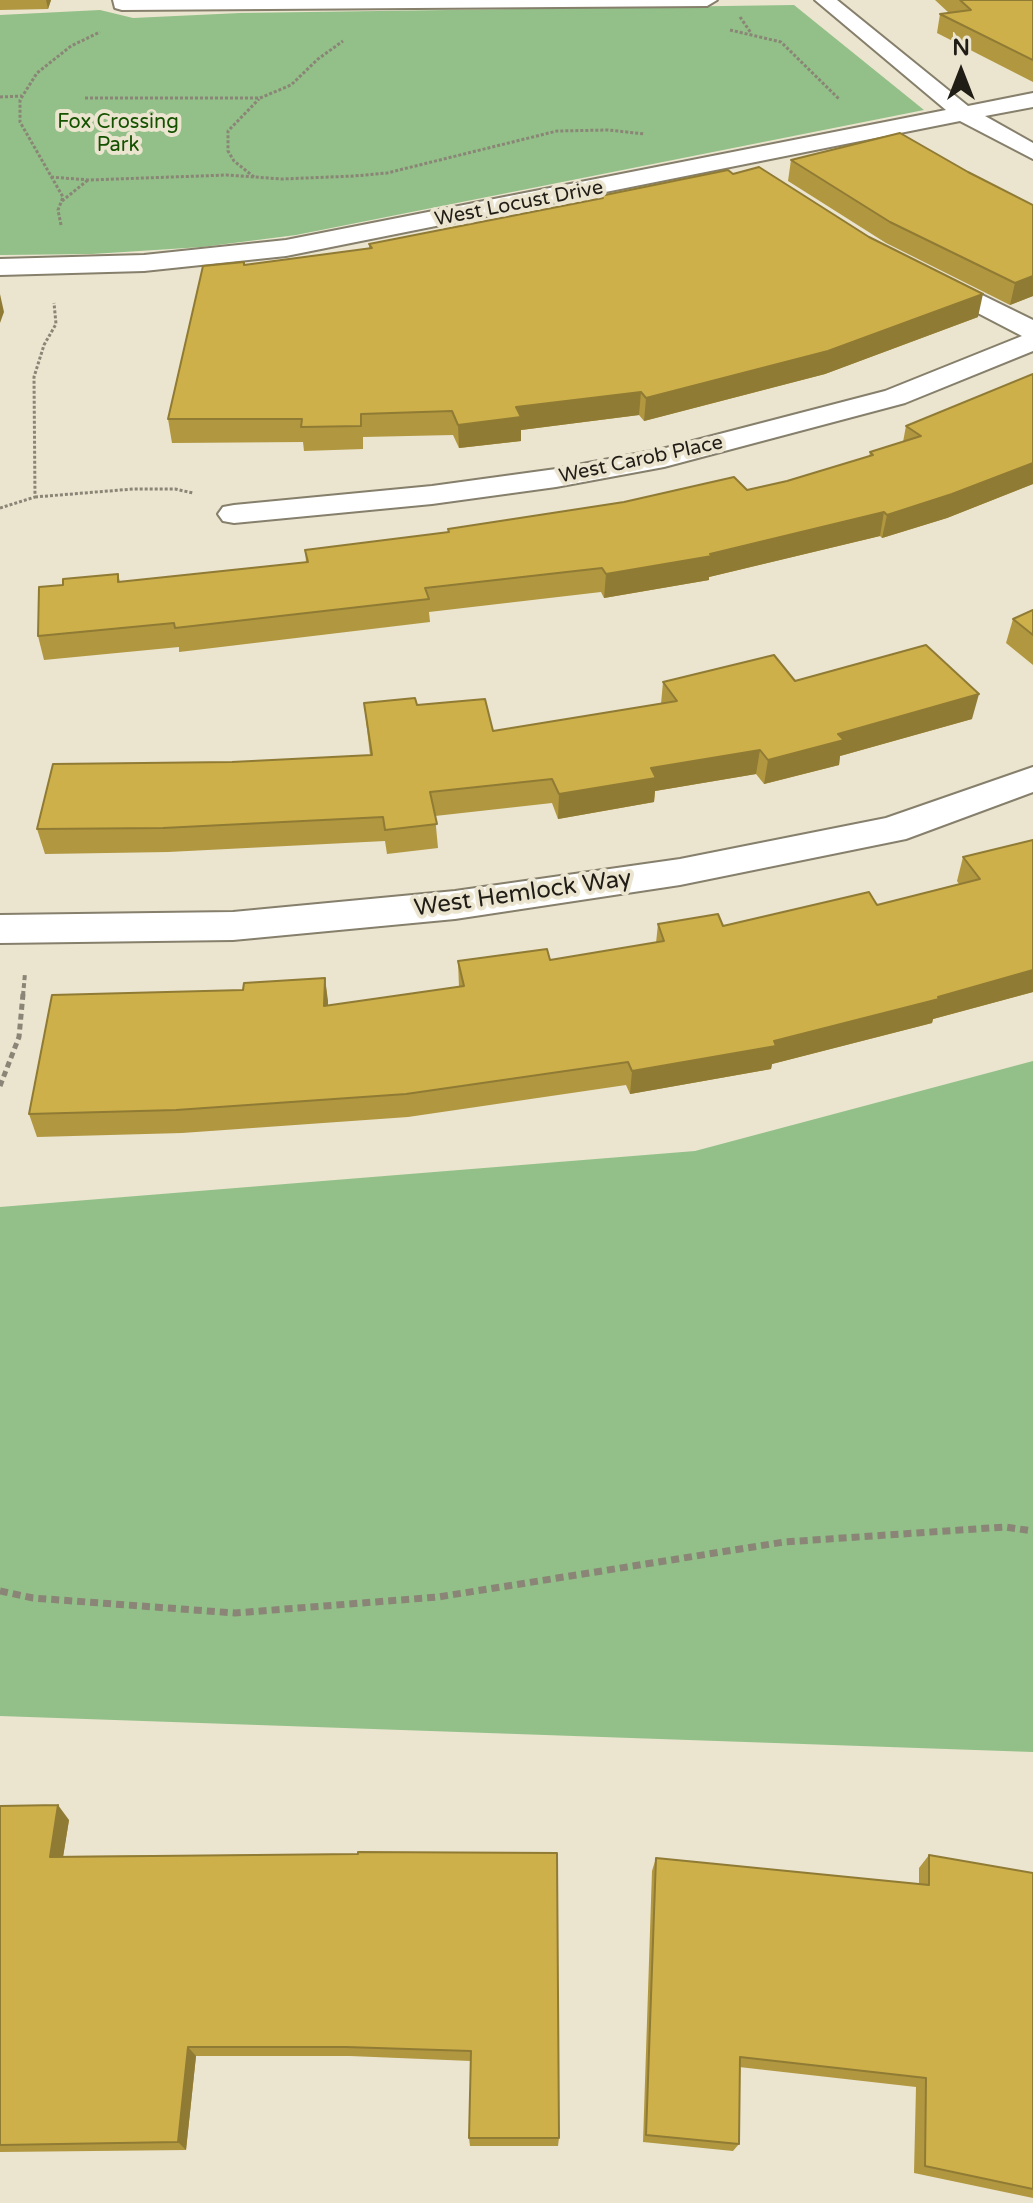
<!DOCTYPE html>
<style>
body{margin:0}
#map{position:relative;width:1033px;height:2203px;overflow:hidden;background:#ebe4cf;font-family:"Varela Round",sans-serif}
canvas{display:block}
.north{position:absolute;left:921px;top:32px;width:80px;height:80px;-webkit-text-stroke:6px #ebe4cf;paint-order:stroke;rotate:0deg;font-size:22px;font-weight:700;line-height:32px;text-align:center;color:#201d16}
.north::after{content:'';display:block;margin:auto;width:28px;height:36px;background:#201d16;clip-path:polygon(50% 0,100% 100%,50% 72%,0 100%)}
</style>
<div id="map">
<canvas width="1033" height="2203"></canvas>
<div class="north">N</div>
</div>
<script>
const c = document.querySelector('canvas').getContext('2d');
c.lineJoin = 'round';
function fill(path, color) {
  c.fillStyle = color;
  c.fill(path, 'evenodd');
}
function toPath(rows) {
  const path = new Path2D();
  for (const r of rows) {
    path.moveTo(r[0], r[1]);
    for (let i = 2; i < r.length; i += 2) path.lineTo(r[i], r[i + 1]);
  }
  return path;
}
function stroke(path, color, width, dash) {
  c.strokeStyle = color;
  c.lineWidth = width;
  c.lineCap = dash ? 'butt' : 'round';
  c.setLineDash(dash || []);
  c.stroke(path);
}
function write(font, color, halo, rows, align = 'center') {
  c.font = font + ' "Varela Round",sans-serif';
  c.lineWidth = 8;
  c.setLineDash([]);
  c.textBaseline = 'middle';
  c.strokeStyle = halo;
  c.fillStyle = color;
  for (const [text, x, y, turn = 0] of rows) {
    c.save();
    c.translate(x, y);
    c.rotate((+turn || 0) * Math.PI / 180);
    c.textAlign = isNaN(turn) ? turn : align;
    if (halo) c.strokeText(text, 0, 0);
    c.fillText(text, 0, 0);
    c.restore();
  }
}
const green = toPath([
 [794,5,924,110,296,235,202,247,92,254,0,255,0,15,100,10,133,18,240,13],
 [1033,1061,1033,1752,0,1716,0,1207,695,1151]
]);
const pathFar3 = toPath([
 [740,17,751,33],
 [730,30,781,42,839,99],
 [0,97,22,96],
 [85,98,260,98,291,85,318,59,343,41],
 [51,177,89,180,227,175,282,179,354,176,387,173,557,131,608,130,645,134],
 [254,177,234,161,228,151,228,131,259,99],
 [62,201,88,180],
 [61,225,58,210,63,197,20,122,20,100,37,73,71,46,100,32],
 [35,497,133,489,175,489,193,493],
 [0,508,35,497,34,377,44,345,56,324,54,303]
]);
const pathFar2 = toPath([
 [23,996,25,973]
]);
const pathFar1 = toPath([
 [0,1086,19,1037,23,994]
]);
const path = toPath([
 [0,1591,33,1598,235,1613,438,1597,784,1542,1005,1527,1033,1531]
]);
const minor = toPath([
 [113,0,717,0,707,6,122,10,115,8,113,0],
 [815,0,837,0,968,106,1033,93,1033,107,985,116,1033,143,1033,159,960,121,286,256,144,271,0,275,0,259,144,255,286,240,946,110,815,0],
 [929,269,1033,320,1033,351,905,403,664,467,556,487,432,504,234,523,223,521,218,514,223,507,234,505,432,486,556,469,662,449,885,391,1022,336,920,283,916,277,920,271,929,269],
 [1033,767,1033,792,906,839,680,885,455,919,233,940,0,943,0,915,233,912,455,891,680,859,886,818,1033,767]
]);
const wall = toPath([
 [0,0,51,0,48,9,0,10],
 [935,0,1033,0,1033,82,937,33,940,14,949,13],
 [791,160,968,172,1033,205,1033,296,1010,305,886,243,788,181],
 [733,174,978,317,825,374,644,421,639,415,521,430,521,441,459,448,453,435,363,437,363,449,304,451,303,442,172,443,168,419,244,265,369,249,369,244,600,199,600,196],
 [1033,374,1033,484,947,518,882,538,880,536,709,577,709,580,604,598,601,592,429,612,430,622,179,652,179,647,44,660,38,636,63,585,118,574,120,582,306,562,305,550,448,532,747,490,787,481,869,457,870,452,903,442,906,426],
 [1033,610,1033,665,1006,643,1013,619],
 [795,681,972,719,840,756,839,765,764,784,756,774,655,791,654,802,558,819,552,803,435,816,438,848,387,854,385,841,168,852,45,854,37,829,232,762,370,755,364,703,417,705,493,731,661,704,663,682],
 [1033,840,1033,992,933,1019,932,1023,772,1064,771,1069,630,1094,626,1085,408,1117,182,1133,37,1137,29,1114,243,990,325,978,328,1006,459,987,458,961,550,960,656,943,658,924,723,926,877,905,959,884,957,881,963,857],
 [0,1806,69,1820,63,1856,358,1854,559,2138,558,2146,470,2146,469,2138,471,2061,350,2056,196,2056,186,2150,0,2152],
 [929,1855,1033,1873,1033,2198,914,2173,916,2087,739,2067,739,2144,733,2151,643,2142,652,1871,656,1858,919,1884,919,1868]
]);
const shadedWall = toPath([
 [46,0,51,0,48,9],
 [1033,276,1033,296,1010,305,1015,283],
 [0,294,4,312,0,323],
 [983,294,978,317,825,374,644,421,646,398],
 [641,392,639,415,521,430,521,441,459,448,458,425,516,407],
 [1033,463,1033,484,947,518,882,538,887,515],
 [884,512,880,536,709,577,709,580,604,598,606,574,710,554],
 [979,694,972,719,840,756,839,765,764,784,768,760,838,734],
 [760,750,756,774,655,791,654,802,558,819,559,794,651,768],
 [1033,970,1033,992,933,1019,932,1023,772,1064,771,1069,630,1094,632,1071,774,1041],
 [325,978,328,1001,328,1030,324,1006],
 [58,1805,69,1820,61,1870,50,1857],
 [188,2047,196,2056,186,2150,178,2142]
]);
const building = toPath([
 [960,0,1033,0,1033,60,940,14,971,10,960,0],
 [900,133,968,172,1033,205,1033,276,1015,283,890,222,791,160,900,133],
 [759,167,869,237,983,294,828,351,646,398,641,392,516,407,521,417,458,425,452,411,361,414,361,426,301,427,302,419,168,419,203,266,244,262,244,265,372,248,369,244,603,198,600,196,728,170,733,174,759,167],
 [1033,374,1033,463,952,494,887,515,884,512,710,554,712,556,606,574,602,568,425,588,429,599,175,628,174,623,38,636,39,587,63,585,63,579,118,574,118,582,308,562,305,550,449,532,448,529,624,502,734,477,747,490,787,481,873,455,870,452,921,436,906,426,1033,374],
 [1033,610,1033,635,1013,619,1033,610],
 [926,645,979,694,838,734,844,740,768,760,760,750,651,768,656,778,559,794,552,779,430,792,437,824,385,830,383,817,163,828,37,829,53,764,232,762,372,755,364,703,415,698,417,705,485,699,493,731,677,701,663,682,774,655,795,681,926,645],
 [1033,840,1033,970,938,997,939,999,774,1041,776,1046,632,1071,628,1062,406,1094,176,1110,29,1114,52,995,243,990,244,983,325,978,324,1006,464,986,458,961,547,949,550,960,664,941,658,924,718,914,723,926,869,892,877,905,980,879,963,857,1033,840],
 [58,1805,50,1857,358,1854,358,1852,557,1853,559,2138,469,2138,471,2051,346,2047,188,2047,178,2142,0,2145,0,1806,58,1805],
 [929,1855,1033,1873,1033,2189,925,2166,926,2078,740,2057,739,2144,646,2135,656,1858,929,1885,929,1855]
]);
const farParknames = [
 ["Fox Crossing",118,123],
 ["Park",118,146]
];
const farStreetnames = [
 ["West Locust Drive",519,204,-11],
 ["West Carob Place",641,460,-12]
];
const streetNames = [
 ["West Hemlock Way",523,894,-8]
];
fill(green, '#92c088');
stroke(minor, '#857f6b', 4);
stroke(pathFar3, '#8a8576', 3, [3, 2]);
stroke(pathFar2, '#8a8576', 4, [5, 3]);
stroke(pathFar1, '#8a8576', 5, [6, 4]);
stroke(path, '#8a8576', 7, [8, 5]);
fill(minor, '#fff');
fill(wall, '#b19740');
fill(shadedWall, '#907b34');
fill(building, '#ceb04b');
stroke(building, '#907b34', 2);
write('20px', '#145200', '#ebe4cf', farParknames);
write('20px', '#201d16', '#ebe4cf', farStreetnames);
write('24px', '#201d16', '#ebe4cf', streetNames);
</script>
